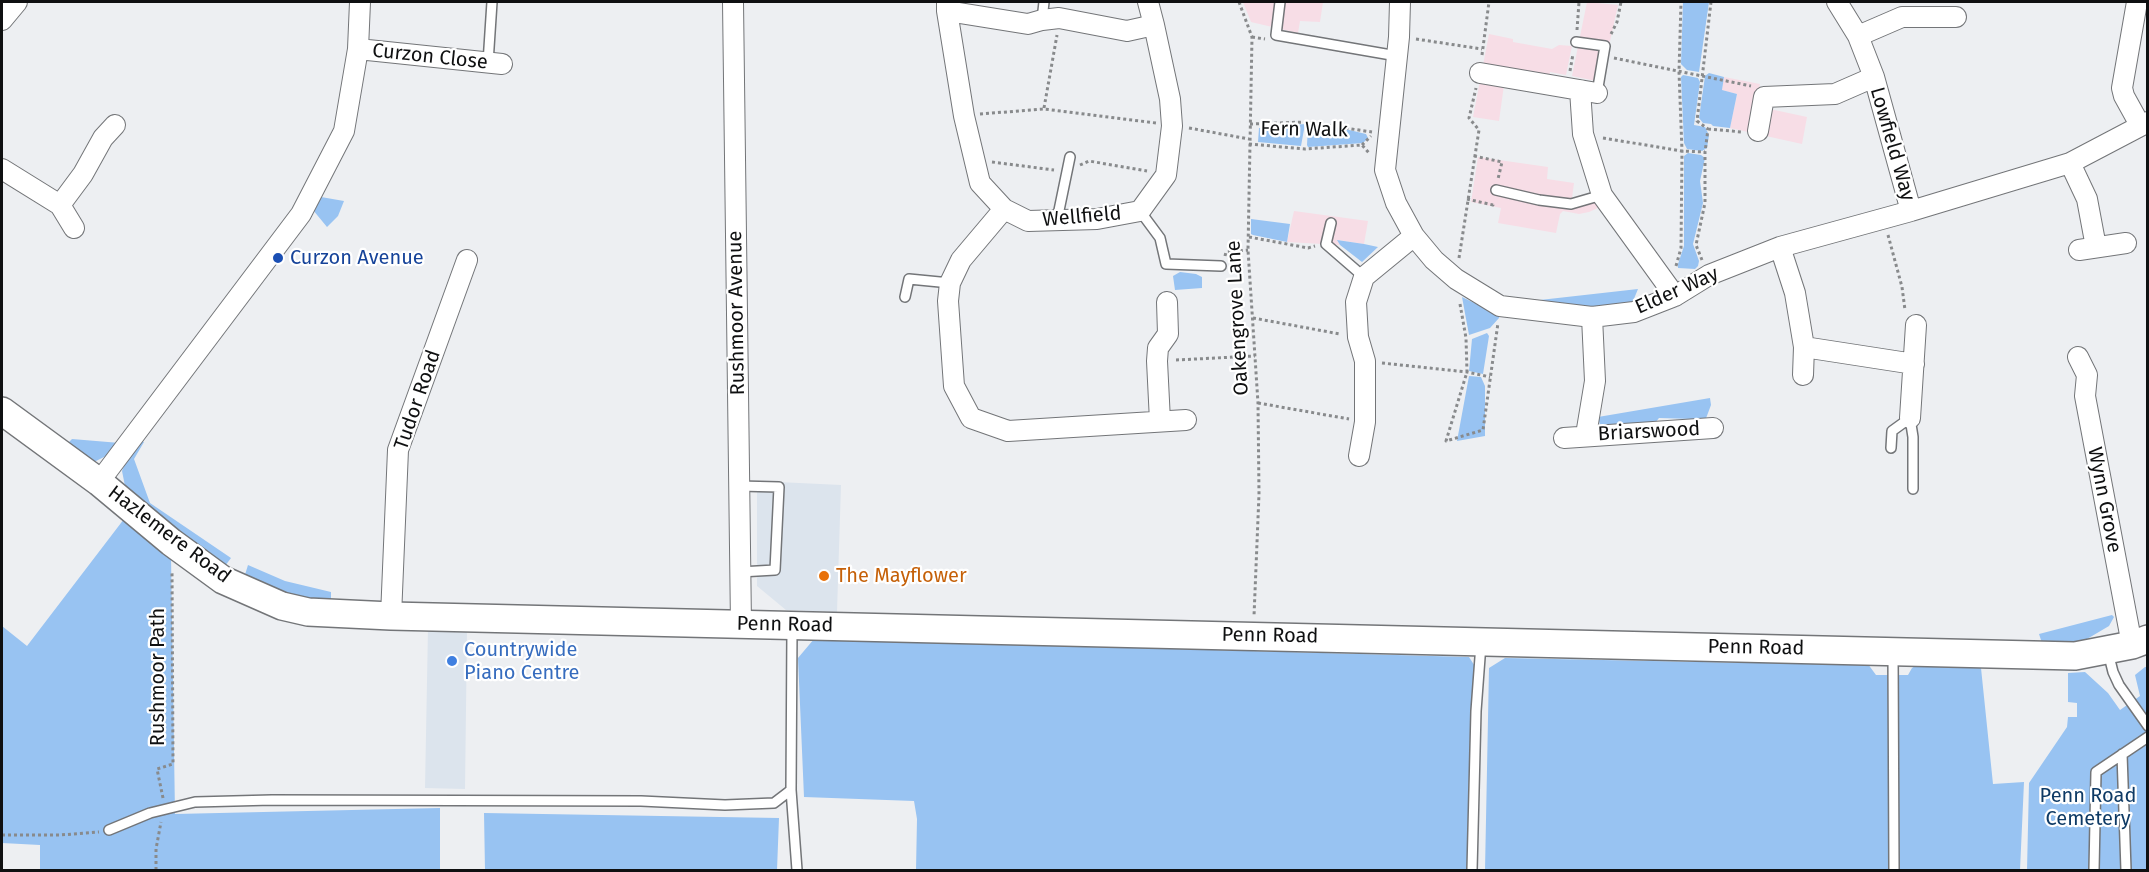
<!DOCTYPE html>
<style>
body{margin:0}
#map{position:relative;width:2149px;height:872px;overflow:hidden;background:#edeff2;font-family:"Fira Sans",sans-serif}
canvas{display:block}
.frame{position:absolute;inset:0;border:3px solid #0f1011;pointer-events:none}
</style>
<div id="map">
<canvas width="2149" height="872"></canvas>
<div class="frame"></div>
</div>
<script>
const c = document.querySelector('canvas').getContext('2d');
c.lineJoin = 'round';
function fill(path, color) {
  c.fillStyle = color;
  c.fill(path, 'evenodd');
}
function toPath(rows) {
  const path = new Path2D();
  for (const r of rows) {
    path.moveTo(r[0], r[1]);
    for (let i = 2; i < r.length; i += 2) path.lineTo(r[i], r[i + 1]);
  }
  return path;
}
function stroke(path, color, width, dash) {
  c.strokeStyle = color;
  c.lineWidth = width;
  c.lineCap = dash ? 'butt' : 'round';
  c.setLineDash(dash || []);
  c.stroke(path);
}
function write(font, color, halo, rows, align = 'center') {
  c.font = font + ' "Fira Sans",sans-serif';
  c.lineWidth = 4.5;
  c.setLineDash([]);
  c.textBaseline = 'middle';
  c.strokeStyle = halo;
  c.fillStyle = color;
  for (const [text, x, y, turn = 0] of rows) {
    c.save();
    c.translate(x, y);
    c.rotate((+turn || 0) * Math.PI / 180);
    c.textAlign = isNaN(turn) ? turn : align;
    if (halo) c.strokeText(text, 0, 0);
    c.fillText(text, 0, 0);
    c.restore();
  }
}
const built = toPath([
 [757,481,841,485,837,612,786,610,757,586],
 [428,628,467,629,465,789,425,788]
]);
const industrial = toPath([
 [1243,2,1323,2,1320,22,1300,21,1298,33,1251,22],
 [1587,2,1618,5,1601,82,1572,76],
 [1489,34,1513,39,1513,42,1552,49,1559,45,1572,46,1566,75,1550,72,1547,90,1504,85,1499,121,1473,117],
 [1724,77,1760,84,1756,106,1807,117,1802,144,1730,128,1737,94,1722,90],
 [1478,157,1548,167,1547,179,1574,183,1572,198,1575,200,1594,195,1600,207,1589,212,1579,214,1563,211,1560,214,1556,233,1498,223,1501,208,1471,202],
 [1294,211,1368,221,1364,244,1338,240,1340,245,1287,242]
]);
const green = toPath([
 [1683,2,1709,2,1699,72,1687,70,1681,64],
 [1709,73,1724,77,1722,90,1737,94,1730,128,1713,126,1711,124,1703,123,1699,118,1705,76],
 [1683,75,1698,78,1700,82,1694,125,1705,127,1709,135,1707,148,1702,151,1687,149,1684,143,1681,77],
 [1305,124,1301,146,1258,142,1259,128],
 [1308,125,1341,128,1366,134,1368,138,1363,143,1308,147,1307,145],
 [1688,153,1701,155,1705,158,1700,181,1703,203,1693,244,1699,261,1698,266,1695,269,1678,268,1678,264,1684,246,1684,156],
 [321,197,344,201,338,216,327,227,313,210],
 [1251,219,1290,224,1287,242,1253,235,1251,234],
 [1337,240,1364,244,1378,247,1362,262,1340,245],
 [1180,272,1196,274,1202,277,1202,288,1175,290,1173,276],
 [1638,289,1631,306,1589,312,1531,301],
 [1462,297,1499,315,1499,318,1490,328,1469,335],
 [1487,333,1489,336,1483,374,1469,371,1472,339],
 [1469,376,1481,377,1485,386,1485,436,1457,441],
 [1710,398,1711,405,1705,421,1700,424,1693,419,1659,418,1655,423,1608,429,1600,425,1598,417],
 [72,439,120,443,112,453,92,463,67,444],
 [141,441,144,442,134,459,150,503,231,558,225,566,126,491,122,471,127,459],
 [124,519,171,556,175,814,440,808,440,870,40,870,40,845,2,843,2,626,27,646],
 [248,565,285,581,331,592,331,599,326,605,294,601,244,578],
 [2112,615,2114,617,2109,626,2070,649,2043,646,2039,634],
 [814,639,1469,657,1478,671,1475,870,916,870,917,819,914,801,804,797,798,658],
 [1754,657,1865,660,1876,675,1908,675,1912,668,1921,662,1975,664,1981,668,1993,784,2024,782,2020,870,1485,870,1489,668,1505,658,1750,663],
 [2145,667,2147,667,2147,870,2027,870,2029,783,2067,727,2068,717,2077,717,2077,703,2068,702,2068,673,2085,672,2108,693,2120,710,2140,696,2135,675],
 [484,813,779,818,777,870,485,870]
]);
const path = toPath([
 [1239,2,1252,37,1248,250,1258,403,1259,494,1254,616],
 [1577,30,1579,2],
 [1611,34,1617,22,1621,2],
 [1252,37,1265,39],
 [1416,39,1482,49],
 [1482,55,1489,2],
 [1614,58,1751,86],
 [1570,71,1573,54],
 [1044,108,1057,35],
 [980,114,1044,109,1156,123],
 [1250,124,1305,122,1372,132],
 [1189,128,1249,139],
 [1708,129,1742,132],
 [1603,138,1682,151,1705,152],
 [1249,144,1305,149,1362,145,1369,153],
 [1362,145,1371,136],
 [1474,156,1502,162,1498,179],
 [992,162,1054,170],
 [1080,165,1089,161,1147,171],
 [1467,199,1493,205,1493,203],
 [1888,235,1902,287,1905,310],
 [1249,237,1308,248,1315,246],
 [1225,256,1226,252,1248,250],
 [1459,258,1479,130,1469,118,1476,88],
 [1702,260,1696,245,1705,203,1705,152,1708,129,1697,121,1711,2],
 [1676,266,1681,248,1682,151,1679,72,1681,2],
 [1460,304,1466,338,1467,372,1446,441,1483,430,1498,323],
 [1253,318,1340,334],
 [1176,360,1255,356],
 [1382,363,1467,372,1490,377],
 [1258,403,1349,419],
 [163,798,157,769,173,764,172,571],
 [2,835,60,835,99,832],
 [156,870,156,849,161,822]
]);
const lane = toPath([
 [1280,2,1276,35,1397,56],
 [1042,20,1044,2],
 [1576,42,1605,46,1597,93],
 [488,63,492,2],
 [1496,190,1539,200,1571,204,1602,195],
 [1140,211,1160,238,1166,264,1221,266],
 [1057,220,1070,157],
 [1331,223,1326,244,1364,277],
 [905,297,909,279,950,283],
 [1891,448,1892,431,1910,418,1913,437,1913,489],
 [739,486,779,487,775,570,740,572],
 [2108,652,2113,672,2119,685,2148,726],
 [1893,654,1894,870],
 [2122,754,2126,870],
 [791,790,797,870],
 [109,830,150,813,195,802,272,800,641,801,725,805,774,803,791,790,792,629],
 [1472,870,1476,711,1481,644],
 [2094,870,2096,772,2148,737]
]);
const street = toPath([
 [733,2,741,624],
 [1148,2,1154,25],
 [1400,2,1399,37,1385,170,1396,203,1414,236,1434,260,1456,279,1500,306,1592,317,1634,312,1675,296,1709,275,1780,247,1911,211,2070,163,2148,122],
 [1837,2,1858,36,1874,77,1911,211],
 [2137,2,2122,88,2124,96,2140,125],
 [947,11,1028,24,1042,20,1059,18,1127,31,1154,25,1170,99,1172,126,1166,175,1140,211,1097,219,1028,221,1004,209,980,183,964,116,947,11,947,2],
 [2,20,17,2],
 [1858,36,1902,17,1956,17],
 [358,49,502,64],
 [1480,73,1597,93],
 [1580,90,1583,134,1602,195,1675,296],
 [1758,131,1764,97,1835,94,1874,77],
 [2070,163,2087,199,2096,247],
 [2,169,60,205,74,228],
 [60,205,83,174,103,138,115,125],
 [1004,209,961,260,950,283,948,301,954,386,971,418,1008,431,1186,420],
 [1780,247,1795,293,1804,347,1914,364],
 [2079,250,2126,243],
 [2078,357,2087,375,2085,396,2132,645],
 [1803,375,1804,347],
 [1910,418,1916,325],
 [1160,421,1157,361,1158,348,1168,334,1167,302],
 [1586,435,1595,381,1592,317],
 [1564,438,1713,428],
 [1359,456,1365,422,1365,361,1358,337,1356,302,1364,277,1414,236],
 [99,482,301,214,344,131,358,49,360,2],
 [391,616,398,450,467,260]
]);
const secondary = toPath([
 [2,411,99,482,171,542,223,580,282,606,308,612,391,616,2075,656,2132,645,2148,639]
]);
const markers = [
 [278,258,6,"#1a4fb4"],
 [824,576,6,"#e8710a"],
 [452,661,6,"#3f7fe0"]
];
const streetNames = [
 ["Curzon Close",430,57,6],
 ["Fern Walk",1304,130,1],
 ["Lowfield Way",1892,144,74],
 ["Wellfield",1082,217,-5],
 ["Elder Way",1677,291,-24],
 ["Rushmoor Avenue",737,313,-91],
 ["Oakengrove Lane",1238,318,-93],
 ["Tudor Road",418,400,-71],
 ["Briarswood",1649,432,-3],
 ["Wynn Grove",2104,500,79],
 ["Hazlemere Road",169,535,37],
 ["Penn Road",785,625,1],
 ["Penn Road",1270,636,1],
 ["Penn Road",1756,648,1],
 ["Rushmoor Path",158,677,-90]
];
const transitNames = [
 ["Curzon Avenue",290,258]
];
const foodNames = [
 ["The Mayflower",836,576]
];
const shopNames = [
 ["Countrywide",464,650],
 ["Piano Centre",464,673]
];
const parkNames = [
 ["Penn Road",2088,796],
 ["Cemetery",2088,819]
];
fill(built, '#dce4ed');
fill(industrial, '#f7dde6');
fill(green, '#98c3f2');
stroke(lane, '#737578', 12);
stroke(street, '#737578', 22);
stroke(secondary, '#737578', 30);
stroke(path, '#888a8c', 3, [3, 3]);
stroke(lane, '#fff', 9);
stroke(street, '#fff', 20);
stroke(secondary, '#fff', 27);
for (const [x, y, r, color] of markers) {
  const dot = new Path2D();
  dot.arc(x, y, r, 0, 2 * Math.PI);
  c.fillStyle = color;
  c.fill(dot);
  stroke(dot, '#fff', 2);
}
write('20px', '#0f1011', '#fff', streetNames);
write('20px', '#164399', '#fff', transitNames, 'left');
write('20px', '#c56008', '#fff', foodNames, 'left');
write('20px', '#366cbe', '#fff', shopNames, 'left');
write('20px', '#0e3a65', '#fff', parkNames);
</script>
